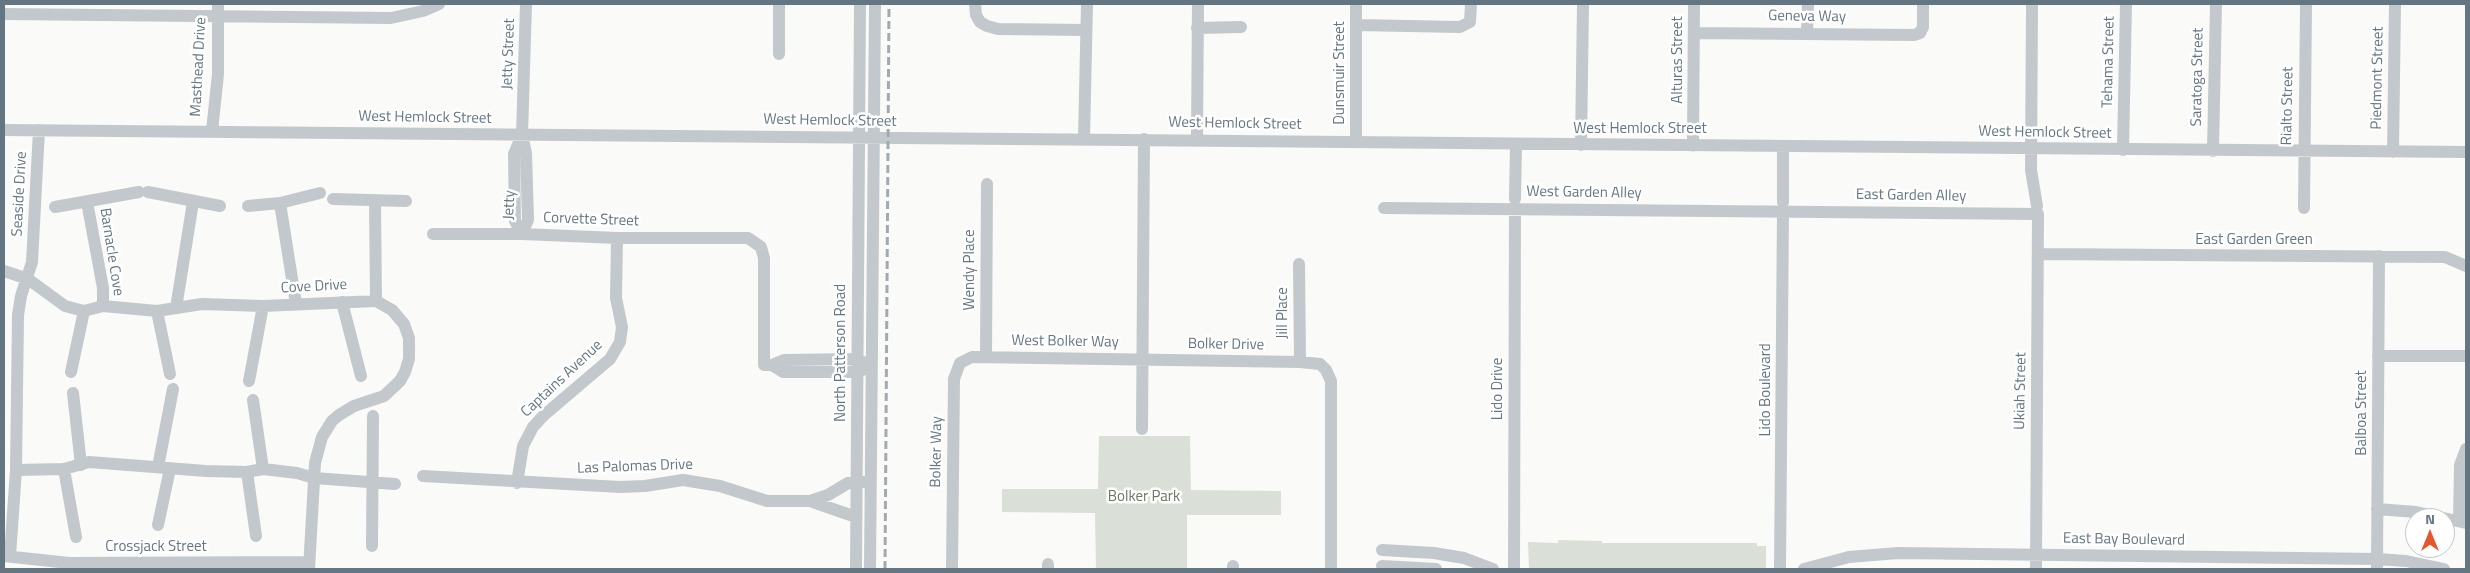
<!DOCTYPE html>
<style>
body{margin:0}
#map{position:relative;width:2470px;height:573px;overflow:hidden;background:#fafaf8;font-family:"Titillium Web",sans-serif}
canvas{display:block}
.frame{position:absolute;inset:0;border:5px solid #657683;pointer-events:none}
.north{position:absolute;left:2405px;top:508px;width:50px;height:50px;box-sizing:border-box;background:#fff;border:1px solid #c1c8cd;border-radius:50%;rotate:0deg;font-size:14px;font-weight:700;line-height:20px;text-align:center;color:#657683}
.north::after{content:'';display:block;margin:auto;width:18px;height:22px;background:#e4572e;clip-path:polygon(50% 0,100% 100%,50% 72%,0 100%)}
</style>
<div id="map">
<canvas width="2470" height="573"></canvas>
<div class="frame"></div>
<div class="north">N</div>
</div>
<script>
const c = document.querySelector('canvas').getContext('2d');
c.lineJoin = 'round';
function fill(path, color) {
  c.fillStyle = color;
  c.fill(path, 'evenodd');
}
function toPath(rows) {
  const path = new Path2D();
  for (const r of rows) {
    path.moveTo(r[0], r[1]);
    for (let i = 2; i < r.length; i += 2) path.lineTo(r[i], r[i + 1]);
  }
  return path;
}
function stroke(path, color, width, dash) {
  c.strokeStyle = color;
  c.lineWidth = width;
  c.lineCap = dash ? 'butt' : 'round';
  c.setLineDash(dash || []);
  c.stroke(path);
}
function write(font, color, halo, rows, align = 'center') {
  c.font = font + ' "Titillium Web",sans-serif';
  c.lineWidth = 5;
  c.setLineDash([]);
  c.textBaseline = 'middle';
  c.strokeStyle = halo;
  c.fillStyle = color;
  for (const [text, x, y, turn = 0] of rows) {
    c.save();
    c.translate(x, y);
    c.rotate((+turn || 0) * Math.PI / 180);
    c.textAlign = isNaN(turn) ? turn : align;
    if (halo) c.strokeText(text, 0, 0);
    c.fillText(text, 0, 0);
    c.restore();
  }
}
const green = toPath([
 [1099,436,1190,436,1191,490,1281,491,1281,515,1187,515,1187,569,1096,569,1095,513,1002,512,1002,489,1098,489],
 [1558,540,1602,541,1602,543,1757,543,1757,546,1766,546,1766,569,1529,569,1528,542,1558,543]
]);
const minor = toPath([
 [975,4,976,15,980,22,987,26,998,29,1086,30],
 [2032,4,2031,170,2037,206],
 [4,14,391,18,423,11,439,4],
 [1356,25,1460,27,1470,22,1471,4],
 [1197,28,1241,27],
 [1694,33,1914,35,1920,33,1923,27,1923,4],
 [1807,33,1808,4],
 [779,54,779,4],
 [4,130,2466,152],
 [212,131,218,74,218,4],
 [522,135,514,154,515,221,522,234],
 [1084,139,1087,4],
 [1197,140,1198,4],
 [1356,142,1356,4],
 [1581,145,1583,4],
 [1693,146,1694,4],
 [2123,150,2126,4],
 [2213,151,2216,4],
 [2393,152,2395,4],
 [148,192,220,206],
 [333,199,406,201],
 [1515,199,1516,144],
 [375,201,376,301],
 [87,202,103,288,103,306],
 [1783,202,1783,147],
 [280,203,296,304],
 [248,206,280,203,320,193],
 [55,207,139,192],
 [1384,208,2038,214,2036,569],
 [2304,208,2306,4],
 [433,234,522,234,617,238,748,238,761,247,764,258,764,365,772,365,783,372,857,372,865,369],
 [522,234,528,220,526,153,522,135,526,4],
 [2039,254,2445,257,2466,266],
 [1299,264,1300,362],
 [4,271,28,279,65,306,84,311,103,306,157,311,202,304,263,306,376,301,392,310,404,324,409,338,409,359,405,372,400,381,384,396,354,406,339,415,332,421,322,437,315,463,309,569],
 [342,302,361,376],
 [176,308,193,202],
 [157,311,170,374],
 [2378,356,2466,356],
 [986,357,987,184],
 [772,365,784,360,857,359,865,363],
 [71,372,84,311],
 [249,381,263,306],
 [73,393,81,465],
 [253,400,263,469],
 [1142,429,1144,139],
 [158,467,173,389],
 [64,469,76,537],
 [16,470,64,469,89,462,206,471,247,472,263,469,297,473,314,478,395,484],
 [247,472,256,536],
 [423,476,620,487,645,486,683,480,720,486,767,501,810,501,828,495,848,483,864,482],
 [517,483,523,446,533,427,543,416,610,359,620,342,622,327,616,298,617,238],
 [810,501,856,517],
 [2377,509,2416,512,2466,523],
 [2459,521,2460,465,2466,449],
 [158,525,170,469],
 [372,546,373,416],
 [1382,550,1434,553,1464,558,1493,569],
 [4,556,69,563,309,562],
 [10,556,16,470,18,315,21,296,32,262,39,130],
 [1233,566,1233,569],
 [1382,566,1436,569],
 [856,569,860,4],
 [870,569,875,4],
 [952,569,954,379,960,363,972,357,1300,362,1320,364,1326,370,1331,381,1331,569],
 [1048,569,1048,564],
 [1514,569,1515,209],
 [1780,569,1783,211],
 [1804,569,1849,557,1898,553,2377,559,2406,561,2444,569],
 [2377,569,2379,256]
]);
const rail = toPath([
 [885,569,889,4]
]);
const streetNames = [
 ["Geneva Way",1807,17,1],
 ["Jetty Street",509,54,-88],
 ["Alturas Street",1678,60,-90],
 ["Tehama Street",2109,62,-89],
 ["Masthead Drive",199,67,-87],
 ["Dunsmuir Street",1340,73,-90],
 ["Saratoga Street",2198,77,-89],
 ["Piedmont Street",2378,78,-89],
 ["Rialto Street",2288,106,-89],
 ["West Hemlock Street",425,118,1],
 ["West Hemlock Street",830,121,1],
 ["West Hemlock Street",1235,124,1],
 ["West Hemlock Street",1640,129],
 ["West Hemlock Street",2045,133,1],
 ["West Garden Alley",1584,193,1],
 ["Seaside Drive",20,194,-87],
 ["East Garden Alley",1911,196,1],
 ["Jetty",510,205,-87],
 ["Corvette Street",591,220,2],
 ["East Garden Green",2254,240],
 ["Barnacle Cove",111,252,81],
 ["Wendy Place",970,270,-90],
 ["Cove Drive",314,287,-3],
 ["Jill Place",1283,313,-90],
 ["West Bolker Way",1065,342,1],
 ["Bolker Drive",1226,345,1],
 ["North Patterson Road",841,353,-90],
 ["Captains Avenue",562,379,-43],
 ["Lido Drive",1498,389,-90],
 ["Lido Boulevard",1766,390,-90],
 ["Ukiah Street",2021,391,-89],
 ["Balboa Street",2362,413,-90],
 ["Bolker Way",937,452,-89],
 ["Las Palomas Drive",635,467,-2],
 ["East Bay Boulevard",2124,540,1],
 ["Crossjack Street",156,547]
];
const parkNames = [
 ["Bolker Park",1144,497]
];
fill(green, '#dadfd7');
stroke(minor, '#c3c8cc', 12);
stroke(rail, '#a2aab0', 3, [8, 4]);
write('15px', '#657683', '#fff', streetNames);
write('15px', '#687a64', '#fff', parkNames);
</script>
